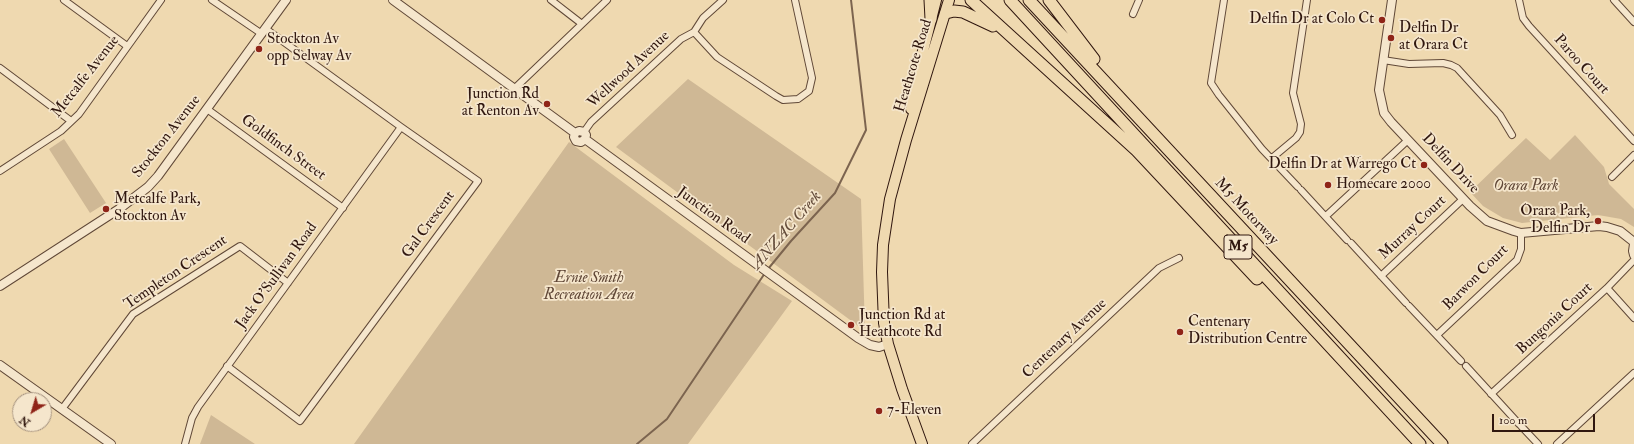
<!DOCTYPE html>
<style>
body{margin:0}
#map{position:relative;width:1634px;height:444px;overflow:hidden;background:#efd9b0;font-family:"IM FELL Double Pica",serif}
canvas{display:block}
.north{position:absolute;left:12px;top:392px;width:40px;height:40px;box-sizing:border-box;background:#f5e6cc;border:1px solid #a69380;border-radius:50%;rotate:218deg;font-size:11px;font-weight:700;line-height:16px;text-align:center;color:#30170f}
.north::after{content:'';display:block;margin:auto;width:14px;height:18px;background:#8f2418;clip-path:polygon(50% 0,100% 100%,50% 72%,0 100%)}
.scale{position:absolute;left:1492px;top:414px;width:103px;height:18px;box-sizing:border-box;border:2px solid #30170f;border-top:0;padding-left:5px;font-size:12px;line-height:14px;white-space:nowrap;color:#30170f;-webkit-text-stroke:3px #f5e6cc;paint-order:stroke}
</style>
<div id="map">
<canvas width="1634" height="444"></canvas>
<div class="north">N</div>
<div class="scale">100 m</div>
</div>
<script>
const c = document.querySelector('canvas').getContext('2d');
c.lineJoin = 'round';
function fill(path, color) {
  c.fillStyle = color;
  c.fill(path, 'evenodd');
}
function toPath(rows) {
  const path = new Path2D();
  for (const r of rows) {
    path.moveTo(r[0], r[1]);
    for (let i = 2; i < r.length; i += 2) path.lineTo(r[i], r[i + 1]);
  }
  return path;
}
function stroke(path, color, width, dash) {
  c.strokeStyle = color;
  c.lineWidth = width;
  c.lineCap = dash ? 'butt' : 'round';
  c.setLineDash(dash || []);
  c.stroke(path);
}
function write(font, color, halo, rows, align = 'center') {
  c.font = font + ' "IM FELL Double Pica",serif';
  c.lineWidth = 3.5;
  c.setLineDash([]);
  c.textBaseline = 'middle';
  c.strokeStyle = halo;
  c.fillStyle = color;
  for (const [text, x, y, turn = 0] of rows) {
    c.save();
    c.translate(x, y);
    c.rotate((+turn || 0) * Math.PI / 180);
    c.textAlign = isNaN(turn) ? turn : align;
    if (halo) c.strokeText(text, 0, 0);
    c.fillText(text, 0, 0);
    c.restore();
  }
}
const green = toPath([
 [688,79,861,199,865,331,616,147],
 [1575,135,1604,167,1609,184,1634,209,1634,227,1621,219,1598,215,1522,223,1503,218,1483,206,1470,192,1526,138,1550,160],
 [64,139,106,203,90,213,49,149],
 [569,142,734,265,792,301,688,444,354,444],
 [211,415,255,444,200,444]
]);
const stream = toPath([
 [768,269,791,241,835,193,866,130,851,0],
 [637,444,667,419,765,273]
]);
const minor = toPath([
 [64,0,127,46],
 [212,0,262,34],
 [551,0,582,24],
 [1224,0,1211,83,1219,95,1262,149,1298,187],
 [1519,0,1523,18,1529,26,1634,141],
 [1614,0,1634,22],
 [1133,14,1139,0],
 [694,32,717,57,776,96,783,100,798,99,809,91,812,78,795,0],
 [1383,60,1409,64,1443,63,1451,65,1457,68,1500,115,1512,135],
 [0,68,71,121],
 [514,89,607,0],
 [207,109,343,208],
 [584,132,591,122,681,39,694,32,703,18,723,0],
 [1272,158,1296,138,1300,132,1301,124,1293,93,1307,0],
 [0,171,61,131,79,114,161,0],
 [1612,177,1634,155],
 [1301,190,1347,240],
 [1326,216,1408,140],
 [1351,243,1406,303],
 [1381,276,1463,199],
 [1607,288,1634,318],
 [1409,306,1461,361],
 [1437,335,1517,260,1521,249,1521,233],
 [227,366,300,421,478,181,401,127,266,29],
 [1466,366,1519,424],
 [1491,394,1607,288,1634,260],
 [62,409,133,314,240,246,288,283],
 [1521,426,1538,444],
 [185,444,192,418,198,407,401,127],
 [972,444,1159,268,1179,258],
 [1557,444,1634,373]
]);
const tertiary = toPath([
 [393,0,575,133],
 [1392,0,1379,90,1384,113,1391,122,1470,206,1487,221,1514,231,1521,233,1599,226,1607,227,1620,231,1634,242],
 [575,133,574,137,576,141,581,142,585,139],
 [575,133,579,131,584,132,586,135,585,139],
 [585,139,858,338,870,345,879,347,888,344],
 [1634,244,1633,251,1634,255],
 [0,286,119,209,148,187,158,176,286,0],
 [0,365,111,444]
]);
const primary = toPath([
 [911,109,914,86,936,0],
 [922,444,902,389,888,344,884,323,882,272,883,245,890,199,906,140,949,0]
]);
const motorway = toPath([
 [930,0,931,19],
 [971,0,1137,151,1257,279],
 [1010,0,1420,444],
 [1029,0,1442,444],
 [1049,0,1094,59],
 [946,13,954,11,963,12,993,26]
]);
const markers = [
 [1382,20,4,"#8f2418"],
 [1391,38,4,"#8f2418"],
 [259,49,4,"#8f2418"],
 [547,104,4,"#8f2418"],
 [1424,165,4,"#8f2418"],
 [1328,185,4,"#8f2418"],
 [106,209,4,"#8f2418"],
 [1598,221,4,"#8f2418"],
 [851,325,4,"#8f2418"],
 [1180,332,4,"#8f2418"],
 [879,411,4,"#8f2418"]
];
const shields = [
 [1238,247,28]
];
const shieldNames = [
 ["M5",1238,247]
];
const poiNames = [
 ["Delfin Dr at Colo Ct",1374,20,"right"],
 ["Delfin Dr",1399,29],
 ["at Orara Ct",1399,46],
 ["Stockton Av",267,40],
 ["opp Selway Av",267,57],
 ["Junction Rd",539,95,"right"],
 ["at Renton Av",539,112,"right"],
 ["Delfin Dr at Warrego Ct",1416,165,"right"],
 ["Homecare 2000",1336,185],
 ["Metcalfe Park,",114,200],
 ["Stockton Av",114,217],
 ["Orara Park,",1590,212,"right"],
 ["Delfin Dr",1590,229,"right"],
 ["Junction Rd at",859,316],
 ["Heathcote Rd",859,333],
 ["Centenary",1188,323],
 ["Distribution Centre",1188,340],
 ["7-Eleven",887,411]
];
const streetNames = [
 ["Paroo Court",1581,65,48],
 ["Heathcote Road",914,66,-73],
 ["Wellwood Avenue",629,70,-43],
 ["Metcalfe Avenue",86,77,-52],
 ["Stockton Avenue",167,137,-52],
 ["Goldfinch Street",283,148,36],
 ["Delfin Drive",1450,164,47],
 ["M5 Motorway",1246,212,47],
 ["Junction Road",713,216,36],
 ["Gal Crescent",429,225,-54],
 ["Murray Court",1413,228,-43],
 ["Templeton Crescent",176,273,-34],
 ["Jack O'Sullivan Road",277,276,-54],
 ["Barwon Court",1476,278,-45],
 ["Bungonia Court",1555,319,-43],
 ["Centenary Avenue",1065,339,-43]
];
const parkNames = [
 ["Orara Park",1526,187],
 ["Ernie Smith",589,279],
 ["Recreation Area",589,296]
];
const waterNames = [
 ["ANZAC Creek",787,231,-49]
];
fill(green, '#cfb895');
stroke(stream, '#7c644f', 2);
stroke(minor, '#604837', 8);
stroke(tertiary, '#604837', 10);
stroke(primary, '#30170f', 12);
stroke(motorway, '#30170f', 13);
stroke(minor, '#f5e6cc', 6);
stroke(tertiary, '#f5e6cc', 8);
stroke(primary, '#efd9b0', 10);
stroke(motorway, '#efd9b0', 11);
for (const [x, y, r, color] of markers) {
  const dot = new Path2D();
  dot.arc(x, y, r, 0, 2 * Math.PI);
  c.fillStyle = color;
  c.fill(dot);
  stroke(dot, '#f5e6cc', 1.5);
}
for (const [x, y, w] of shields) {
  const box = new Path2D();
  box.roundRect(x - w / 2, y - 12, w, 24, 3);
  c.fillStyle = '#f5e6cc';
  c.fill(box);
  stroke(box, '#30170f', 1);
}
write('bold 14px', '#30170f', null, shieldNames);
write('15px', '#30170f', '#f5e6cc', poiNames, 'left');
write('15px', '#30170f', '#f5e6cc', streetNames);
write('italic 15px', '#604737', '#f5e6cc', parkNames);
write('italic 16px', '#624a39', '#f5e6cc', waterNames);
</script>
